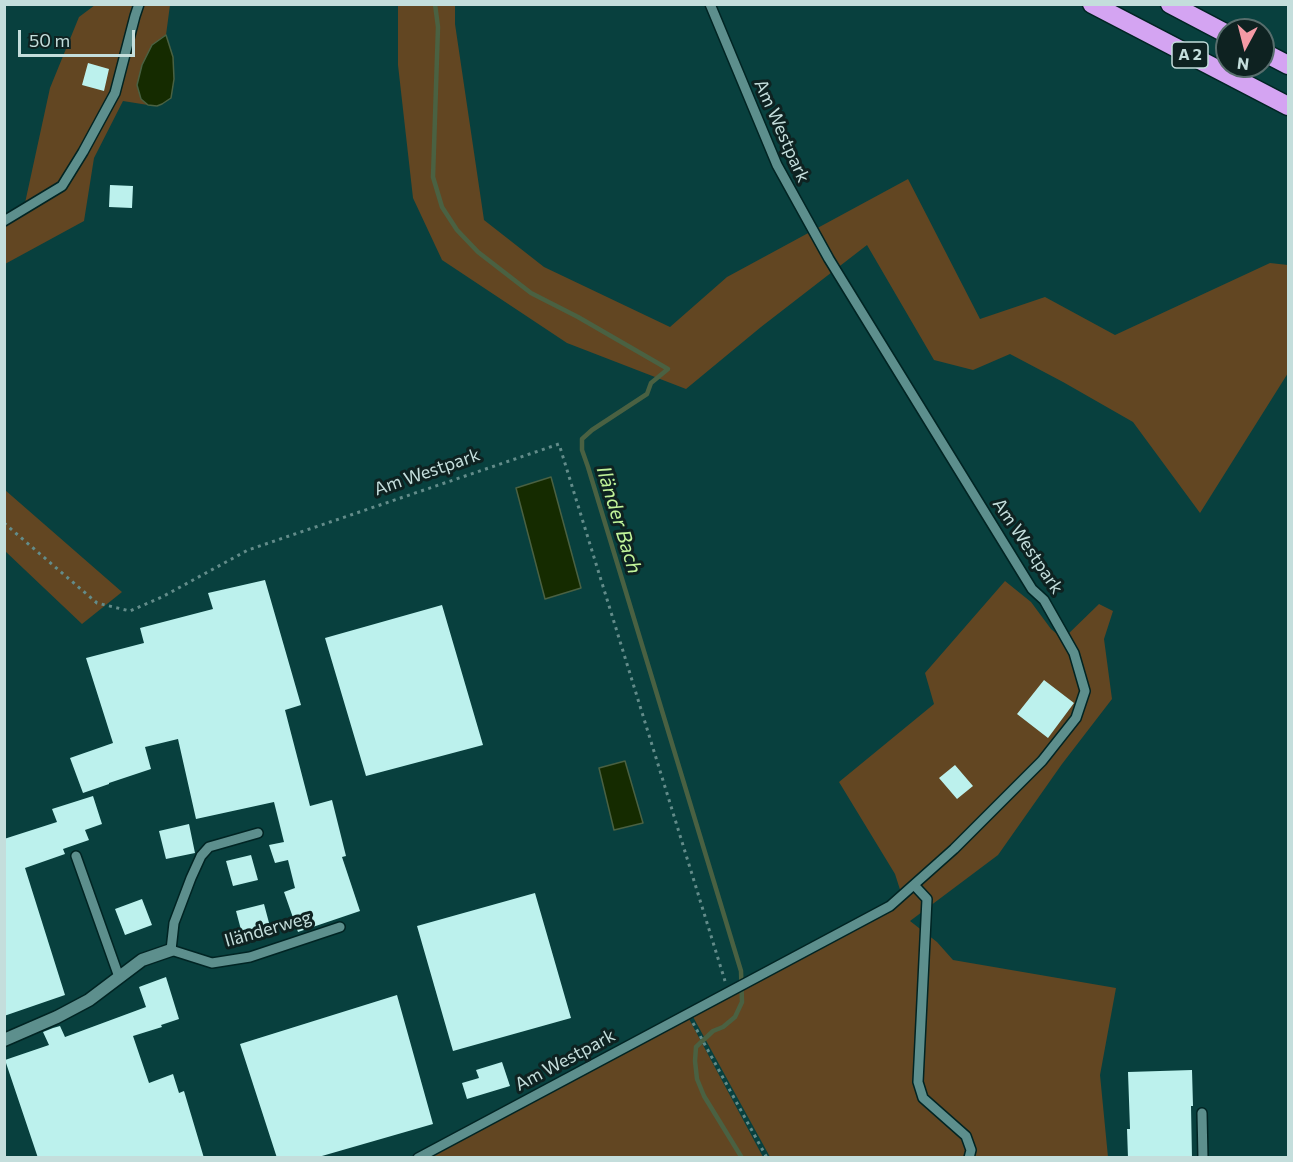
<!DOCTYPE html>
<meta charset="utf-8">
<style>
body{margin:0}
#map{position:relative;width:1293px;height:1162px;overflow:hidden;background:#08403e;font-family:Commissioner,sans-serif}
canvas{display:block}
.frame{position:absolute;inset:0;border:6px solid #c4dedc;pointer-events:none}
.north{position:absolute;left:1215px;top:18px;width:60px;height:60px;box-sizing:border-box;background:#0e2221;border:2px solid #576d6c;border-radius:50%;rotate:187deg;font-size:16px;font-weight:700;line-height:24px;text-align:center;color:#c4dedc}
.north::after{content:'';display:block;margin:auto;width:21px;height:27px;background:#f49aa5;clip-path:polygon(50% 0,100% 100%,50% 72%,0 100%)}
.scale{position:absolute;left:18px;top:30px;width:117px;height:27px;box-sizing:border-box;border:3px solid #c4dedc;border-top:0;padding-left:8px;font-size:18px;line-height:21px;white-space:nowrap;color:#c4dedc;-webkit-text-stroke:4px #0e2221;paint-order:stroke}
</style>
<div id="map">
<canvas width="1293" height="1162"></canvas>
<div class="frame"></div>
<div class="north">N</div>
<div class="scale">50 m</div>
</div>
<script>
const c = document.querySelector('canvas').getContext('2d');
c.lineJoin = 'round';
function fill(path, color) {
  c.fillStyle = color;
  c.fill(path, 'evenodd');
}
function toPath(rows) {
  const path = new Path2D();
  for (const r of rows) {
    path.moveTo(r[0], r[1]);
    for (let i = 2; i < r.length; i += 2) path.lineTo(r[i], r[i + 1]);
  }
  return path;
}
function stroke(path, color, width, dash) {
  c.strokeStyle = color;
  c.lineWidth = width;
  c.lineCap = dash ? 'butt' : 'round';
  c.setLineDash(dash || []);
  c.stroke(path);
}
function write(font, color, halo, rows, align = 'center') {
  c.font = font + ' Commissioner,sans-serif';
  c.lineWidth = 6;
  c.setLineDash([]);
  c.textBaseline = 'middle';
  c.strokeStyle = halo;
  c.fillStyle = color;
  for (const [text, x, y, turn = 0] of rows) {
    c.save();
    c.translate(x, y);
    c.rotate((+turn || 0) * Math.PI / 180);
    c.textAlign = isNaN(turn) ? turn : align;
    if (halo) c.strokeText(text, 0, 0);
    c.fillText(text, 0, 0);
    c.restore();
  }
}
const green = toPath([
 [95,5,170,5,166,35,161,38,141,99,148,105,123,101,94,158,84,221,5,264,4,215,25,203,50,88,79,17],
 [398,5,455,5,455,24,484,220,544,267,670,327,727,277,908,179,980,319,1045,297,1115,335,1270,263,1288,265,1288,373,1200,513,1133,422,1063,382,1010,354,973,370,934,360,867,245,761,327,686,389,567,343,442,260,413,198,398,65],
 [4,490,5,490,122,592,82,624,5,551],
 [1005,581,1031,602,1051,629,1063,639,1099,604,1113,611,1104,639,1112,699,1062,764,998,855,910,921,937,942,953,960,1116,988,1100,1075,1108,1157,770,1157,692,1015,901,896,904,902,895,874,839,782,934,704,925,673],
 [688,1017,763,1157,422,1158]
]);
const water = toPath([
 [166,35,173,57,174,79,171,98,162,104,157,106,148,105,141,99,137,85,142,65,152,45,166,35],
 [551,477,581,588,545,599,516,488,551,477],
 [625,761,643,823,614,830,599,768,625,761]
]);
const stream = toPath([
 [435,4,438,27,433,177,442,207,457,230,478,252,531,293,578,317,668,369,651,383,647,394,592,430,582,439,582,450,588,467,741,971,742,1002,735,1017,723,1027,713,1031,696,1047,695,1061,697,1079,704,1096,742,1158]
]);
const building = toPath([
 [88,63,109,69,104,91,82,85],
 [110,185,133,186,132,208,109,207],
 [265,580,301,705,285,710,310,806,332,800,346,856,342,857,360,911,298,932,284,892,295,888,288,860,275,863,269,845,284,842,274,802,196,819,178,739,145,747,151,769,109,783,109,784,83,793,70,758,113,743,86,658,144,643,140,628,213,609,208,593],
 [442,605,483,745,366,776,325,638],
 [1044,680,1074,703,1048,738,1017,714],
 [955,765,973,786,957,799,939,778],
 [93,796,102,824,85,830,89,840,63,849,65,854,25,868,65,995,4,1016,4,839,57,822,52,809],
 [189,824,195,853,166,859,159,831],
 [251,855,258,880,233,886,226,861],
 [535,893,571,1018,453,1051,417,926],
 [142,899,152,925,125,935,115,909],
 [264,904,272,934,244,941,236,911],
 [166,977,179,1019,161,1025,162,1027,133,1036,149,1083,173,1074,179,1093,184,1091,204,1158,38,1158,5,1060,49,1045,43,1032,53,1028,60,1026,65,1037,146,1007,139,987],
 [397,995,433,1124,315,1158,277,1158,240,1044],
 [502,1062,510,1086,467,1099,462,1083,479,1078,476,1070],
 [1192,1070,1193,1106,1191,1106,1192,1158,1128,1158,1127,1129,1130,1129,1128,1072]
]);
const path = toPath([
 [4,523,97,603,130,611,162,597,248,550,559,444,725,981],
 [693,1023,767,1158]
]);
const lane = toPath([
 [4,221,62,186,83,152,115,93,135,16,139,4],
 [258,833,209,847,201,856,191,878,174,923,171,950,212,963,250,957,340,927],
 [76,856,119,977],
 [914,885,927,899,918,1082,923,1098,966,1136,971,1150,969,1158],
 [1202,1113,1203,1158],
 [418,1158,890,906,954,849,1042,761,1076,718,1085,691,1074,653,1044,600,1032,589,829,259,777,165,710,4]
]);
const street = toPath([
 [4,1040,57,1017,89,1000,142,960,171,950]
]);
const highway = toPath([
 [1092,4,1288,106],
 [1170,4,1227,34],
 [1263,52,1288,65]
]);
const shields = [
 [1190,55,36]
];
const shieldNames = [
 ["A 2",1190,55]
];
const streetNames = [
 ["Am Westpark",782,131,66],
 ["Am Westpark",427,472,-19],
 ["Am Westpark",1028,546,56],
 ["Iländerweg",268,929,-16],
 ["Am Westpark",565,1060,-28]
];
const waterNames = [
 ["Iländer Bach",619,520,73]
];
fill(green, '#624622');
fill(water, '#152b00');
stroke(water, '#4a6142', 1.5);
stroke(stream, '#4a6142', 4.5);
fill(building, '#bcf1ed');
stroke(lane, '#002423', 12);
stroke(street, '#002423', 15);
stroke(highway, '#002423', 21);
stroke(path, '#638c8a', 3, [3, 4.5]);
stroke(lane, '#5d8f8d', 9);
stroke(street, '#5d8f8d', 12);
stroke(highway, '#d4a4f2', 18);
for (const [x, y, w] of shields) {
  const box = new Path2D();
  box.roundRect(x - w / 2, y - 13, w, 26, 4.5);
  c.fillStyle = '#0e2221';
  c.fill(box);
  stroke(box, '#c4dedc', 1.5);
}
write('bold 16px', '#c4dedc', null, shieldNames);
write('18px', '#c4dedc', '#0e2221', streetNames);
write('italic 20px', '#c2f49a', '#0e2221', waterNames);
</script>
